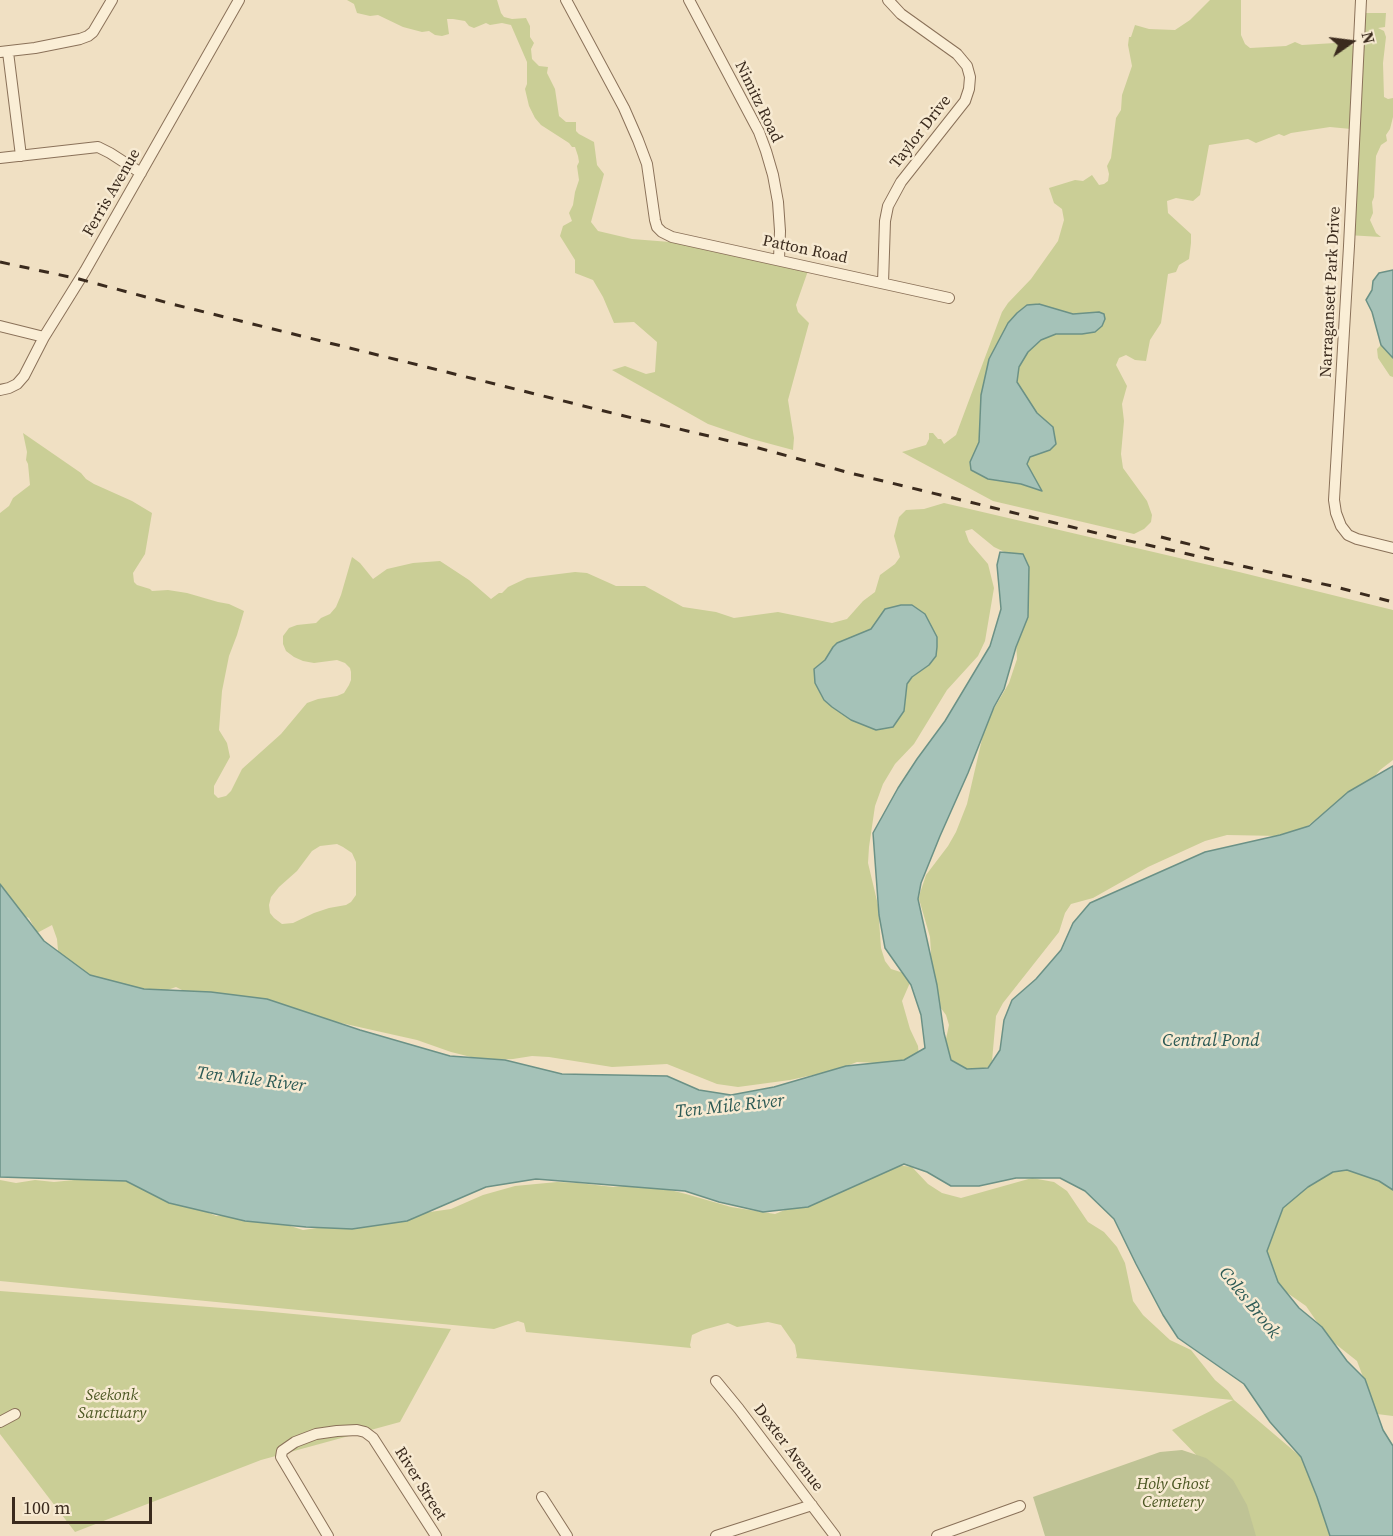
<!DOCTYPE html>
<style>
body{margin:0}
#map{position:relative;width:1393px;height:1536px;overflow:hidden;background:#f0e0c3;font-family:"Source Serif 4",serif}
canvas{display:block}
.north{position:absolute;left:1321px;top:12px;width:60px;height:60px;-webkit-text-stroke:4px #f7ead2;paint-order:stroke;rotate:76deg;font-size:16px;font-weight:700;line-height:24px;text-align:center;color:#3a2a1d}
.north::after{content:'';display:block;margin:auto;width:21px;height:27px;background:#3a2a1d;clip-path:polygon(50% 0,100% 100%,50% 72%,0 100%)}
.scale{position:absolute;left:12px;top:1497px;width:140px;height:27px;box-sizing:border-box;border:3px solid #3a2a1d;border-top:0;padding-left:8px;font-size:18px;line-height:21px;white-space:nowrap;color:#3a2a1d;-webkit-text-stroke:4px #f7ead2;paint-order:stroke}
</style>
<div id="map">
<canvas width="1393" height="1536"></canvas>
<div class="north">N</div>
<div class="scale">100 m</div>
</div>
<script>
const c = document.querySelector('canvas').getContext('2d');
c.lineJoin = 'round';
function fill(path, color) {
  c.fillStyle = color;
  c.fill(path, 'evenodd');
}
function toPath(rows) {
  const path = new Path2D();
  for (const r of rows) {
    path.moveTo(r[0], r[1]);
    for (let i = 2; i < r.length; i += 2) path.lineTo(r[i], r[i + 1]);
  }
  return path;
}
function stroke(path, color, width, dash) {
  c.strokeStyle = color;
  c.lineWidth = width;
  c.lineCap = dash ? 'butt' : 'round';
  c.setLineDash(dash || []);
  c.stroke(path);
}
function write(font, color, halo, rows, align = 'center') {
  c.font = font + ' "Source Serif 4",serif';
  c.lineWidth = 5;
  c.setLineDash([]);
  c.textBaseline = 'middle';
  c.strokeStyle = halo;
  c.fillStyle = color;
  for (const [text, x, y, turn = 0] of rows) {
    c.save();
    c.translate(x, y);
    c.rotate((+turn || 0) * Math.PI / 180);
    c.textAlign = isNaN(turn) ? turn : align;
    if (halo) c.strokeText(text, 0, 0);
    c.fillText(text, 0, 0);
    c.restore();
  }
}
const green = toPath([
 [347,0,497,0,501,13,504,17,512,19,526,18,530,26,530,37,534,43,531,49,532,59,539,66,548,67,547,73,555,89,559,116,566,122,576,122,576,131,579,134,594,142,597,165,604,174,591,222,598,231,632,239,670,242,678,241,809,268,796,305,798,312,809,323,788,400,794,438,793,450,752,439,708,424,612,370,625,366,646,374,655,372,657,342,634,322,614,323,603,297,593,280,575,273,575,260,560,236,563,226,572,221,569,213,573,205,575,192,579,180,577,166,579,162,578,156,575,147,572,147,569,143,541,125,535,118,529,106,525,89,527,84,527,62,511,25,502,23,490,25,486,23,474,28,469,26,465,21,453,19,447,19,449,34,442,36,435,35,429,31,422,32,403,27,378,15,370,16,357,13,354,4],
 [1210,0,1241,0,1241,35,1245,44,1250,48,1286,46,1295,42,1302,45,1335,43,1357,46,1363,13,1386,13,1385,27,1378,28,1384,31,1386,37,1383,63,1384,97,1388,99,1393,98,1393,117,1390,129,1386,135,1387,141,1381,145,1376,156,1374,197,1372,202,1373,213,1370,220,1376,233,1381,237,1347,235,1351,129,1330,127,1291,133,1284,136,1279,134,1256,143,1248,139,1209,145,1200,195,1193,201,1176,198,1167,201,1168,213,1191,234,1191,243,1189,259,1179,265,1176,272,1168,274,1161,323,1150,340,1146,361,1135,360,1126,355,1119,358,1116,365,1127,386,1122,404,1124,421,1121,454,1123,468,1147,501,1152,515,1151,522,1144,529,1134,534,993,501,902,452,926,445,929,439,929,433,933,433,938,439,941,439,944,444,956,435,1002,312,1008,303,1031,279,1058,241,1064,220,1062,209,1054,203,1049,188,1075,180,1083,181,1092,175,1099,185,1104,184,1108,181,1109,174,1107,166,1111,158,1116,118,1121,110,1122,95,1132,66,1128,45,1129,37,1131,37,1135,25,1149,29,1175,30,1190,20],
 [1039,304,1073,314,1099,312,1082,334,1056,334,1041,340,1028,352,1019,367,1017,382,1037,413,1053,427,1050,450,1030,457,1027,464,1041,491,1021,484,988,479,970,462,979,442,981,395,989,359,1008,323,1017,313,1027,305],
 [1381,345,1393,358,1393,377,1390,376,1378,358,1377,349],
 [23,433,81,473,86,479,94,484,132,501,152,513,145,554,133,573,134,582,137,585,150,589,152,591,168,590,187,593,218,602,229,604,244,611,237,635,229,656,222,691,219,730,227,743,230,757,214,786,214,794,218,798,226,796,231,791,242,769,281,734,307,703,318,699,337,696,344,693,349,685,351,680,351,672,350,668,345,663,337,660,314,663,303,661,294,657,286,651,283,644,283,636,289,628,297,625,316,623,321,618,330,614,336,607,341,595,352,557,360,563,373,579,387,569,413,563,440,561,469,580,491,599,499,593,502,593,508,587,527,578,575,572,587,573,616,586,645,586,683,607,716,612,734,618,778,612,832,623,847,619,863,601,875,592,880,575,895,564,900,557,894,536,899,517,906,510,924,509,944,503,1239,572,1393,610,1393,760,1380,770,1359,795,1326,811,1300,832,1280,836,1227,835,1205,841,1148,867,1093,898,1071,904,1065,913,1059,932,1003,1003,996,1016,992,1061,988,1067,977,1072,955,1069,944,1048,949,1025,946,1015,926,988,931,952,930,937,919,899,920,893,926,875,948,846,956,832,967,804,986,722,1009,683,1017,659,1011,555,994,547,972,529,965,531,969,542,988,564,994,588,985,641,978,656,947,690,914,744,895,764,883,784,875,806,869,847,868,863,878,905,881,948,885,961,891,969,910,975,909,985,902,1001,910,1029,918,1046,919,1057,895,1064,857,1062,836,1070,790,1080,738,1087,717,1084,667,1064,612,1067,549,1057,532,1056,513,1059,494,1060,471,1057,451,1052,417,1040,341,1023,192,995,176,987,156,994,143,1001,59,962,57,939,52,925,37,933,29,918,12,911,0,899,0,513,9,506,13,498,30,485,28,464,26,460,27,452],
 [901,605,929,665,912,677,907,684,904,711,814,669,826,660,837,643,871,629,885,609],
 [337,844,343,847,352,853,356,862,356,895,351,902,346,905,329,908,314,913,293,923,282,924,274,918,270,913,269,905,271,897,279,887,297,871,312,851,320,846],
 [896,1165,912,1167,928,1184,942,1193,961,1198,1032,1178,1054,1182,1067,1191,1088,1222,1104,1232,1117,1247,1125,1263,1133,1301,1143,1315,1170,1340,1191,1350,1215,1380,1228,1391,1234,1400,1301,1457,1332,1536,1247,1536,1239,1499,1172,1430,1233,1400,796,1358,797,1356,795,1345,781,1325,768,1322,737,1327,728,1323,703,1330,692,1335,690,1345,691,1348,526,1332,524,1323,518,1321,494,1329,0,1281,0,1180,16,1183,35,1180,54,1182,94,1178,131,1180,216,1216,232,1215,287,1225,303,1230,451,1209,483,1195,515,1186,557,1182,578,1183,613,1187,634,1185,658,1187,686,1194,731,1207,775,1214],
 [1340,1166,1373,1174,1393,1188,1393,1416,1377,1414,1357,1361,1328,1338,1306,1306,1273,1283,1258,1255,1274,1204],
 [0,1291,262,1311,451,1329,400,1422,261,1460,75,1532,0,1434]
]);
const cemetery = toPath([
 [1182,1450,1206,1458,1223,1471,1233,1480,1247,1505,1256,1536,1045,1536,1033,1497,1160,1452]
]);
const water = toPath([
 [1393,270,1393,358,1381,345,1372,312,1366,300,1372,290,1373,281,1379,273,1393,270],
 [1039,304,1073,314,1099,312,1104,314,1105,319,1102,326,1095,332,1082,334,1056,334,1041,340,1028,352,1019,367,1017,382,1037,413,1053,427,1056,444,1050,450,1030,457,1027,464,1042,491,1021,484,988,479,971,470,970,462,979,442,981,395,989,359,1008,323,1017,313,1027,305,1039,304],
 [1000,552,1023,554,1029,567,1028,617,1016,647,1004,689,994,707,968,773,940,836,921,883,918,899,937,985,944,1033,951,1060,967,1069,988,1068,1000,1050,1004,1020,1012,1000,1036,979,1061,950,1073,923,1090,903,1205,852,1280,835,1309,826,1348,792,1393,766,1393,1190,1379,1181,1347,1170,1333,1172,1308,1187,1283,1208,1267,1251,1278,1282,1299,1308,1322,1327,1347,1361,1365,1379,1383,1430,1393,1446,1393,1536,1330,1536,1317,1497,1301,1457,1270,1422,1244,1384,1178,1338,1163,1315,1136,1264,1114,1219,1085,1191,1060,1178,1016,1178,979,1186,951,1186,927,1172,904,1164,808,1207,763,1212,719,1202,685,1191,536,1179,486,1187,407,1221,352,1229,306,1227,245,1221,169,1203,126,1181,0,1177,0,884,44,941,90,975,144,989,211,992,267,999,360,1030,450,1056,505,1060,562,1074,667,1076,699,1090,731,1095,774,1087,846,1066,904,1060,925,1048,921,1015,911,985,885,948,879,915,873,833,898,788,917,759,945,721,990,646,1001,609,997,565,1000,552],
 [901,605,912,605,925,614,937,637,937,647,936,656,929,665,912,677,907,684,904,711,893,727,876,730,851,720,832,707,824,700,815,683,814,669,825,660,833,647,837,643,871,629,885,609,901,605]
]);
const minor = toPath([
 [566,0,624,108,638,140,647,164,655,220,657,227,662,232,672,237,949,298],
 [689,0,759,132,766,151,773,175,778,202,780,231,779,260],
 [1361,0,1349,246,1334,500,1336,513,1341,526,1348,535,1357,539,1393,548],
 [0,52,35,48,80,39,88,36,93,32,112,0],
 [8,52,21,156],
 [0,158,98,147,110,153,141,173],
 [883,283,885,221,888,206,901,182,965,101,969,89,970,77,967,66,957,54,901,14,888,0],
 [0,326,44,337],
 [0,390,9,388,17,384,24,376,44,337,85,271,239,0],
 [716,1381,739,1409,835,1536],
 [0,1422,15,1414],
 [542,1497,567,1536],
 [328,1536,281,1457,282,1451,295,1442,316,1434,337,1431,357,1430,365,1432,373,1438,436,1536],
 [716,1536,812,1505],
 [937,1536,1020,1506]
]);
const rail = toPath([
 [0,262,79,279,172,304,620,415,755,447,850,473,990,507,1125,540,1332,586,1393,602],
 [1161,537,1212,550]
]);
const streetNames = [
 ["Nimitz Road",758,102,64],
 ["Taylor Drive",921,132,-52],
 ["Ferris Avenue",112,193,-60],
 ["Patton Road",805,250,12],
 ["Narragansett Park Drive",1331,292,-87],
 ["Dexter Avenue",788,1448,53],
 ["River Street",420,1484,58]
];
const parkNames = [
 ["Seekonk",112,1396],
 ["Sanctuary",112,1414],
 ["Holy Ghost",1173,1485],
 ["Cemetery",1173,1503]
];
const waterNames = [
 ["Central Pond",1211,1041],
 ["Ten Mile River",251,1080,7],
 ["Ten Mile River",730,1107,-6],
 ["Coles Brook",1249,1303,51]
];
fill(green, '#cace96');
fill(cemetery, '#bfc395');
fill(water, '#a5c2b8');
stroke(water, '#6b9186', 1.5);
stroke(minor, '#8a7159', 12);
stroke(minor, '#faeed6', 10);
stroke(rail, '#3a2a1d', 3, [10, 10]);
write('16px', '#3a2a1d', '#f7ead2', streetNames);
write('italic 16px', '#4c5723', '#f7ead2', parkNames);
write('italic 18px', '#2c5a55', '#f7ead2', waterNames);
</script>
